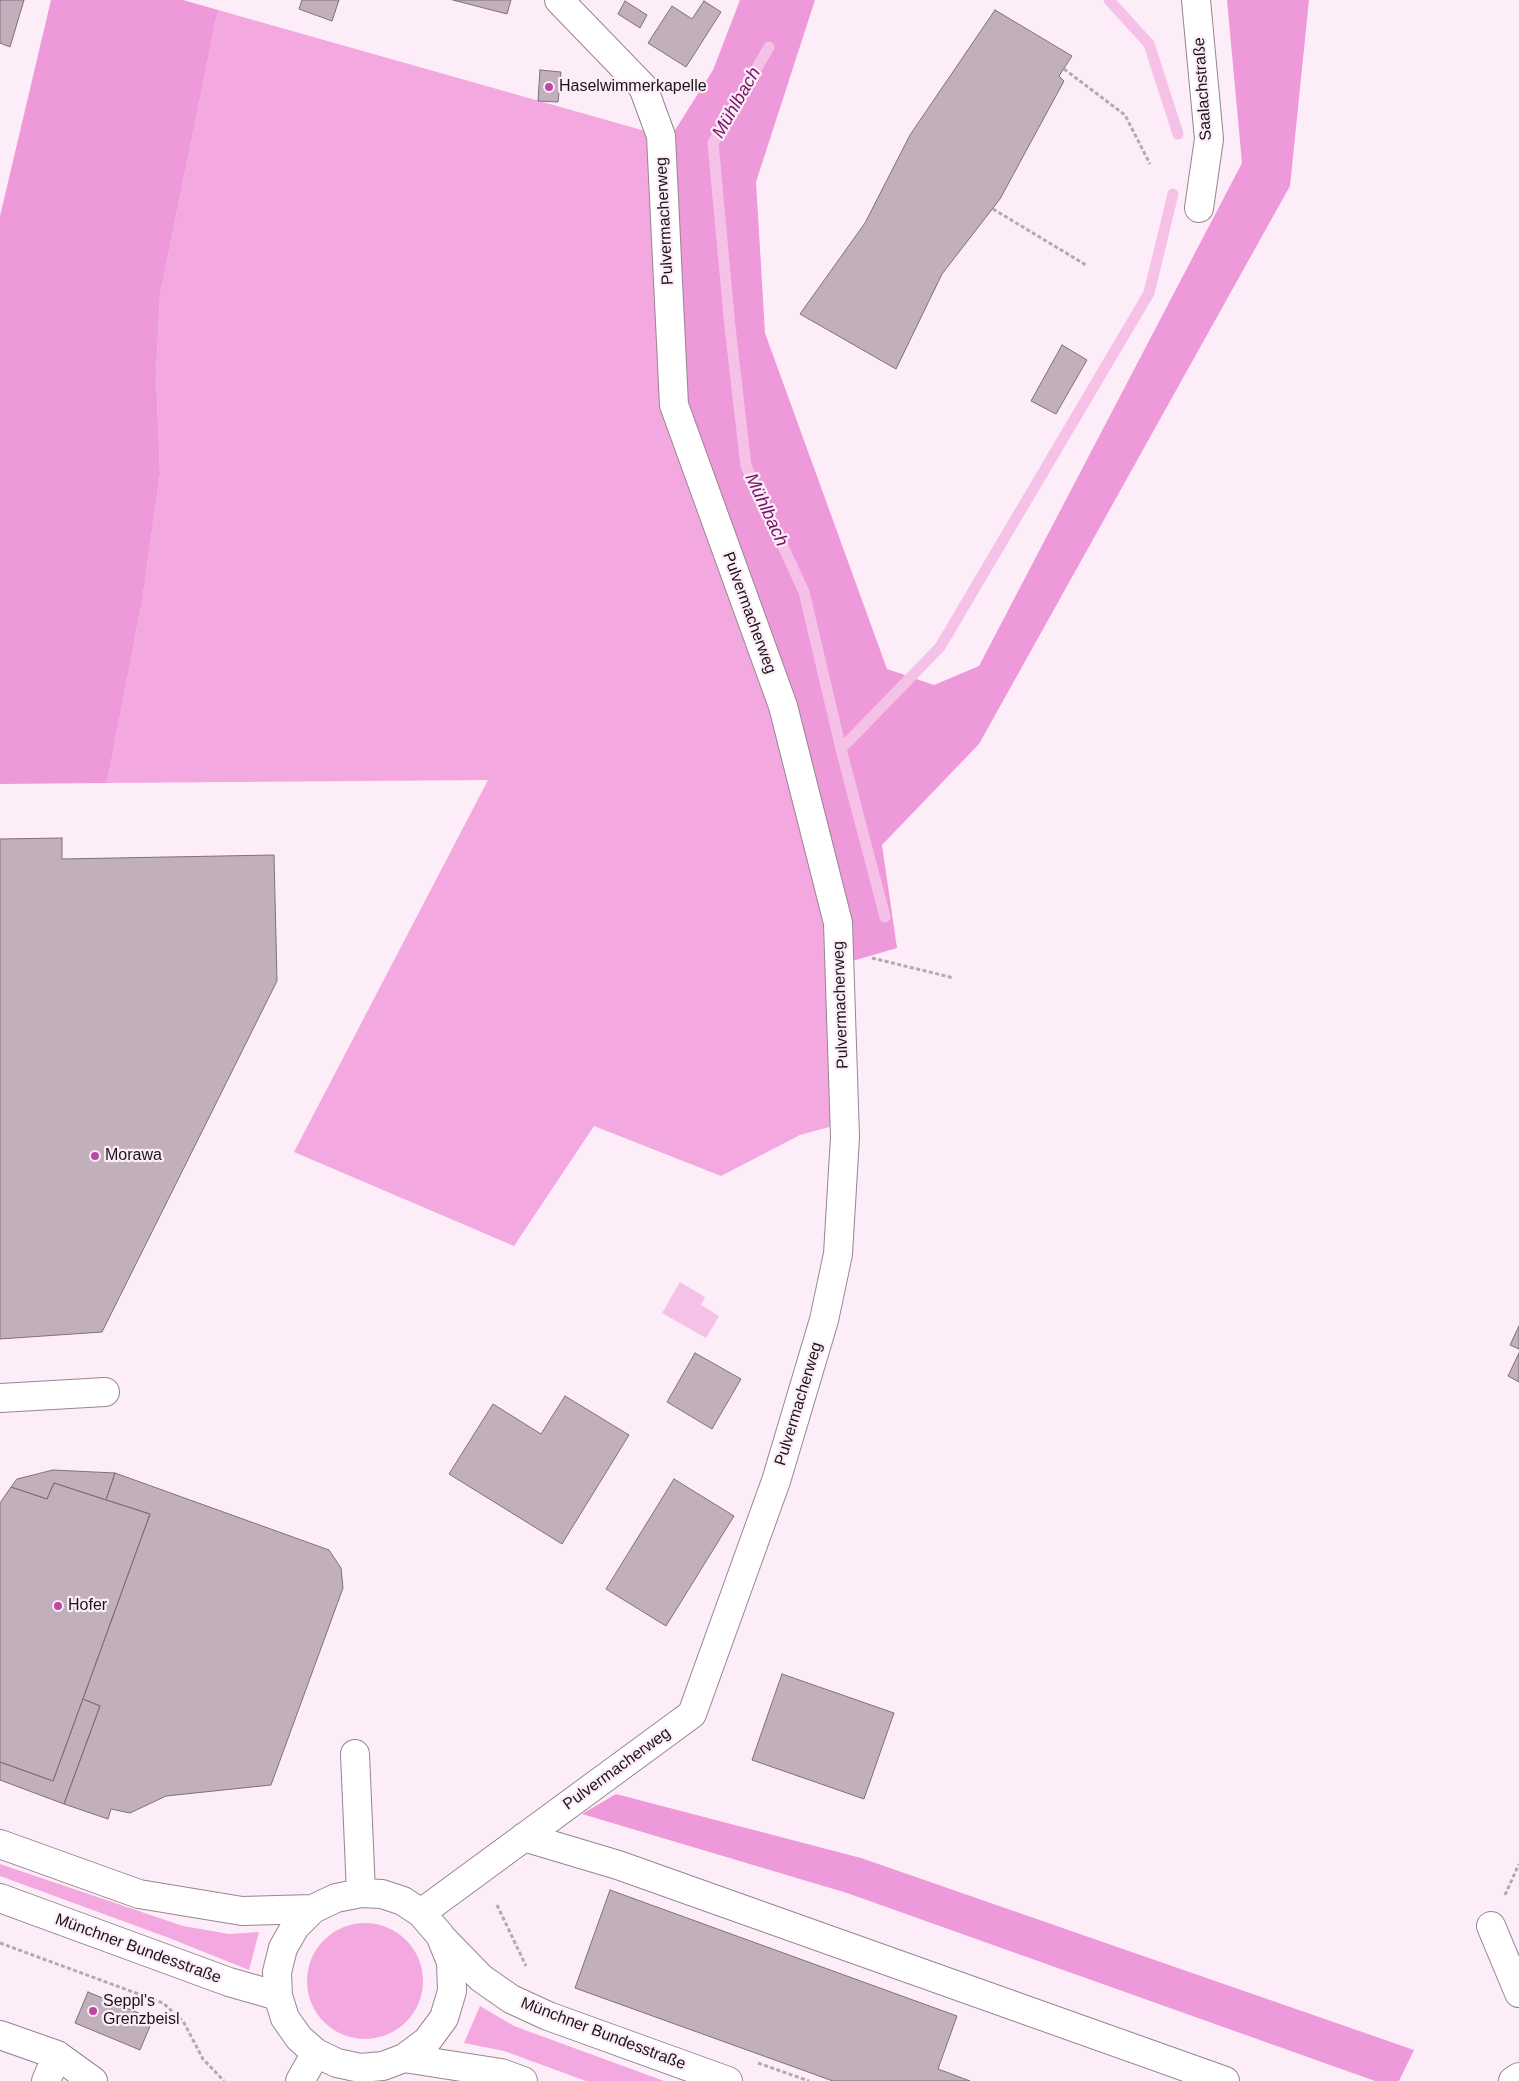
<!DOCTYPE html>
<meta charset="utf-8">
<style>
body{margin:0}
canvas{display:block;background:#fdedf8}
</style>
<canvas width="1519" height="2081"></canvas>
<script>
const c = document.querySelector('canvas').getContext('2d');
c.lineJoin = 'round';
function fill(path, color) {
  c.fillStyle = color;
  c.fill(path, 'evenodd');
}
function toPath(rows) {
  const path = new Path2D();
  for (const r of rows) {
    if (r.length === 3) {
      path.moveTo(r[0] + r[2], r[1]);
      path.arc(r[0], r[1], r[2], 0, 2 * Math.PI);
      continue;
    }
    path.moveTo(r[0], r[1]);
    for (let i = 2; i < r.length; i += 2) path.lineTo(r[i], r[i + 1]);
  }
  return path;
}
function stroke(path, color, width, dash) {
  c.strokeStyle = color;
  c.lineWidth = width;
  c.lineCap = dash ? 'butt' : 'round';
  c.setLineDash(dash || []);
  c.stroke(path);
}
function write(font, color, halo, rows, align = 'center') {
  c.font = font + ' Helvetica,sans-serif';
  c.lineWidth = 4.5;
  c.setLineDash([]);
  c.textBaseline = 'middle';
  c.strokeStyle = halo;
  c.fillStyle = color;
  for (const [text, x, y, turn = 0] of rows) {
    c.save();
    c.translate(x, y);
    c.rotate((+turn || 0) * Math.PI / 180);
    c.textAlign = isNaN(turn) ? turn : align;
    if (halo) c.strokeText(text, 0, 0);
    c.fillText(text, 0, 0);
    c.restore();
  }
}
const green = toPath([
 [218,10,670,138,809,772,858,1119,800,1135,721,1176,594,1126,514,1246,294,1152,488,780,107,783,142,602,160,474,156,375,160,295],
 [0,1864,183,1926,229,1934,259,1932,249,1970,169,1938,0,1876],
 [365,1981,58],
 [480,2006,514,2026,664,2081,586,2081,504,2051,464,2043]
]);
const forest = toPath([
 [51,0,183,0,218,10,160,295,156,375,160,474,142,602,107,783,0,784,0,216],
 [740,0,815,0,756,182,765,333,887,669,934,685,979,666,1242,163,1227,0,1309,0,1290,186,979,744,882,845,897,948,849,962,684,386,670,138,713,70],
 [616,1794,861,1858,1414,2050,1399,2081,1375,2081,847,1893,582,1814]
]);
const water = toPath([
 [680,1282,705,1297,701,1305,719,1316,706,1338,662,1313]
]);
const stream = toPath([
 [1109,0,1149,44,1178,134],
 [769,47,713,143,730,327,746,466,804,592,841,749,885,917],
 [841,749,940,647,1149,293,1173,194]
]);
const building = toPath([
 [0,0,24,0,10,47,0,43,0,0],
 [302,0,339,0,332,21,299,9,302,0],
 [453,0,511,0,507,14,453,0],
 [625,1,647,15,640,28,618,14,625,1],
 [704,1,721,12,686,67,648,43,672,6,692,19,704,1],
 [995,10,1072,56,1059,76,1064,81,1000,199,942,274,896,369,800,314,865,223,910,135,995,10],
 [540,70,561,72,558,102,538,101,540,70],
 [1062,345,1087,360,1056,414,1031,401,1062,345],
 [62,838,62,859,274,855,277,981,102,1332,0,1339,0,839,62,838],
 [1519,1326,1519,1349,1510,1345,1519,1326],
 [695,1353,741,1379,712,1429,667,1402,695,1353],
 [1519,1353,1519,1382,1508,1376,1519,1353],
 [565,1396,629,1435,562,1544,449,1474,493,1404,541,1434,565,1396],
 [53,1470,115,1473,106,1500,54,1483,47,1499,11,1487,17,1479,53,1470],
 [115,1473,329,1550,341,1568,343,1588,271,1785,166,1796,130,1813,111,1809,108,1819,64,1804,100,1706,83,1699,150,1514,106,1500,115,1473],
 [674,1479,734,1516,666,1626,606,1589,674,1479],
 [54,1483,150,1514,53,1781,0,1762,0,1503,11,1487,47,1499,54,1483],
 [782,1674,894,1713,864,1799,752,1760,782,1674],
 [83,1699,100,1706,64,1804,0,1780,0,1762,53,1781,83,1699],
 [610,1890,957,2016,938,2069,970,2081,833,2081,575,1988,610,1890],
 [88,1992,153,2019,140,2050,75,2023,88,1992]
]);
const path = toPath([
 [1064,69,1125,115,1150,164],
 [993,209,1086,265],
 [872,958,954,978],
 [1505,1895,1519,1864],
 [497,1905,526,1966],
 [0,1943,163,2003,183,2021,203,2059,224,2081],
 [758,2063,809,2081]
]);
const minor = toPath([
 [1196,0,1209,139,1199,208],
 [0,1398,105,1392],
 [355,1754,361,1893],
 [524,1837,618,1865,1225,2081],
 [421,1913,692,1714,776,1481,824,1320,838,1254,845,1137,838,923,783,706,674,405,661,136,643,87,559,0],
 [1491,1926,1519,1993],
 [0,2035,57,2055,93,2081],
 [46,2081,57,2055],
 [300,2081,316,2053],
 [1513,2081,1519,2077]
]);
const major = toPath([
 [0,1844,139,1894,242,1911,313,1909,336,1898,361,1893,382,1894,403,1901,421,1913,440,1935,451,1962,452,1991,444,2018,427,2041,404,2058,383,2066,360,2068,337,2063,316,2053,299,2038,285,2018,278,1996,277,1972,283,1948,295,1927,313,1909],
 [0,1898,229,1982,278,1996],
 [443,1939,481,1978,511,1999,548,2016,728,2081],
 [404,2058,501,2073,523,2081]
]);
const markers = [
 [549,87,5,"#bb49a4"],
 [95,1156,5,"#bb49a4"],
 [58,1606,5,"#bb49a4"],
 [93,2011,5,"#bb49a4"]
];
const poiNames = [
 ["Haselwimmerkapelle",559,87],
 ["Morawa",105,1156],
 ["Hofer",68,1606],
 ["Seppl's",103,2002],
 ["Grenzbeisl",103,2020]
];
const streetNames = [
 ["Saalachstraße",1203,89,-94],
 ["Pulvermacherweg",665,221,-93],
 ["Pulvermacherweg",749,613,70],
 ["Pulvermacherweg",841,1005,-92],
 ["Pulvermacherweg",799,1404,-73],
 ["Pulvermacherweg",617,1769,-36],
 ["Münchner Bundesstraße",138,1949,20],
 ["Münchner Bundesstraße",603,2034,21]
];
const waterNames = [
 ["Mühlbach",737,103,-60],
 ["Mühlbach",766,510,65]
];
fill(green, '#f3a9e0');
fill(forest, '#ee99d9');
fill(water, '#f5c1e7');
stroke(stream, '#f5c1e7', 11);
fill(building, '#c1afbc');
stroke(building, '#816f7c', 1);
stroke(minor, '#978592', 30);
stroke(major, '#978592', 30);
stroke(path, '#b5a9b1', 3, [4, 2.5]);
stroke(minor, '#fff', 28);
stroke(major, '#fff', 28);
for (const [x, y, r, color] of markers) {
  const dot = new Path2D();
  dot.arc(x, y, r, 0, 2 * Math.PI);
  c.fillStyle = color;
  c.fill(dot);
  stroke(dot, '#fdedf8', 2);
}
write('16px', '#1b1519', '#fdedf8', poiNames, 'left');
write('16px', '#1b1519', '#fdedf8', streetNames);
write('italic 18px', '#771366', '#fdedf8', waterNames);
</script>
